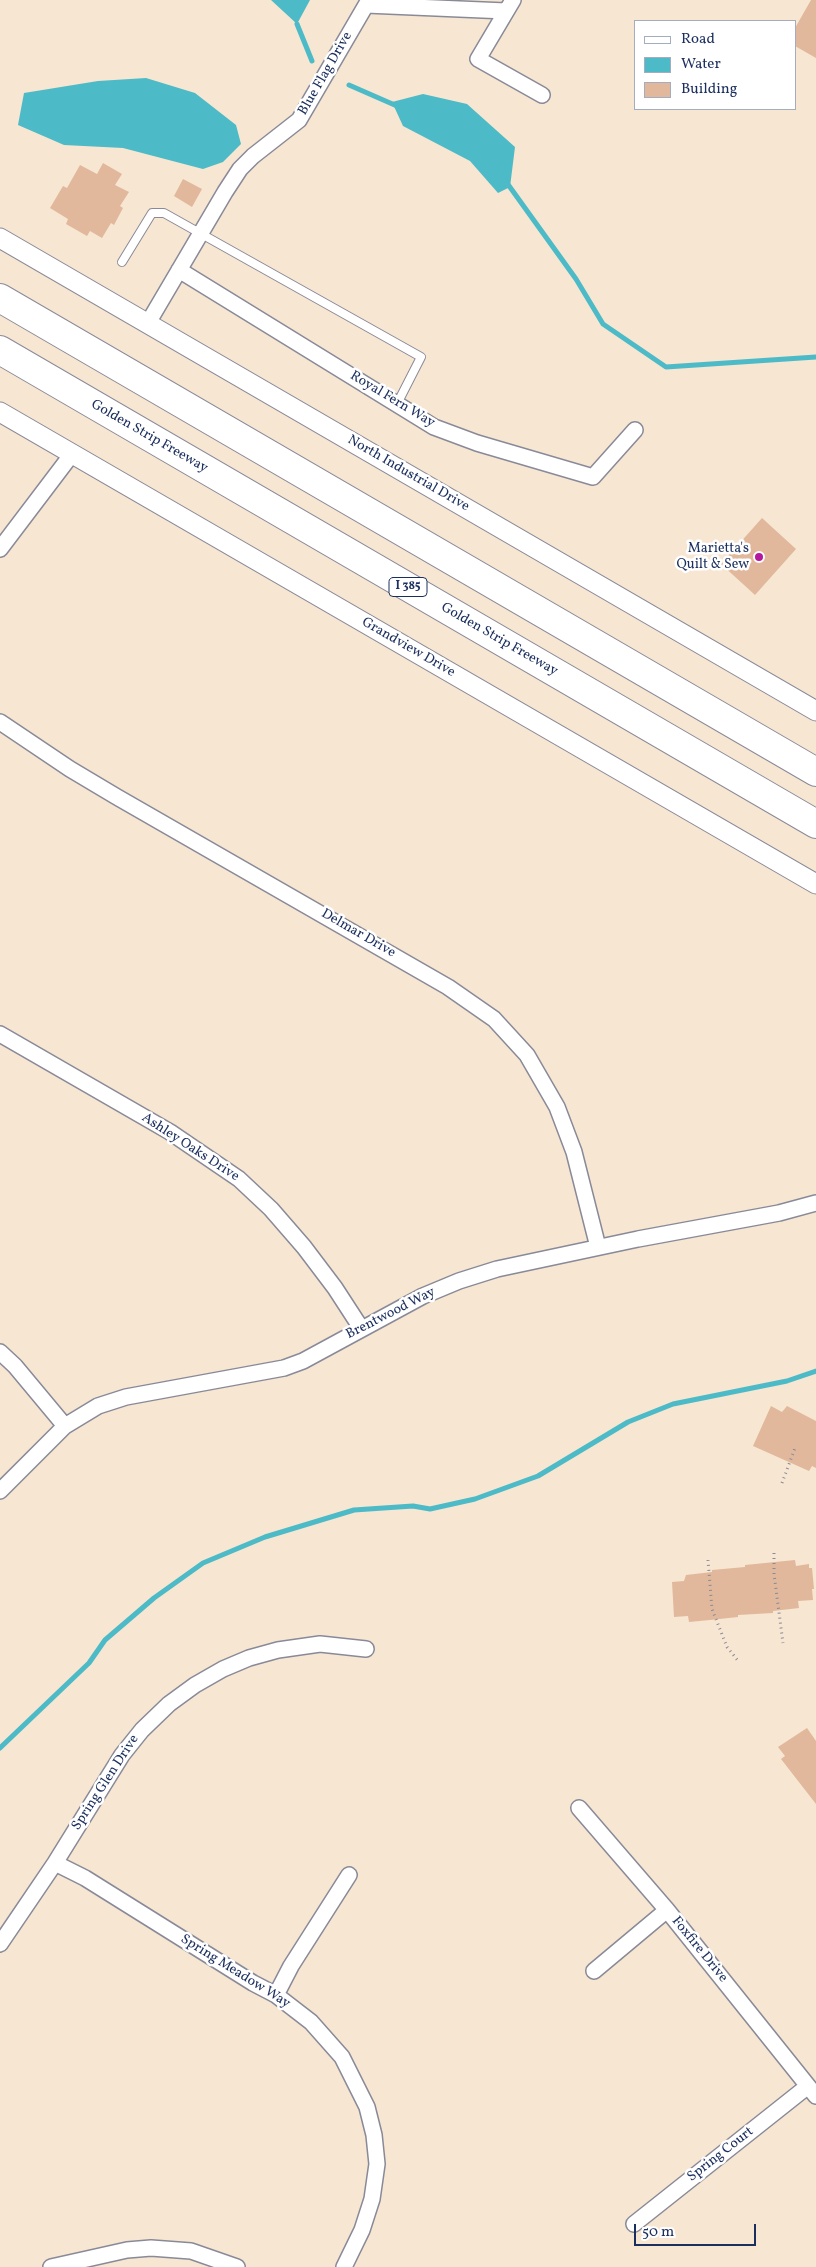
<!DOCTYPE html>
<style>
body{margin:0}
#map{position:relative;width:816px;height:2267px;overflow:hidden;background:#f7e6d2;font-family:Vollkorn,serif}
canvas{display:block}
.legend{position:absolute;left:634px;top:20px;width:162px;height:90px;box-sizing:border-box;background:#fff;border:1px solid #a4acbf;margin:0;padding:6px 9px;list-style:none;font-size:15px;color:#1b2f5e}
.legend li{display:flex;align-items:center;gap:10px;height:25px}
.legend b{width:25px;border:1px solid #a4acbf}
.scale{position:absolute;left:634px;top:2224px;width:122px;height:22px;box-sizing:border-box;border:2px solid #1b2f5e;border-top:0;padding-left:6px;font-size:15px;line-height:18px;white-space:nowrap;color:#1b2f5e;-webkit-text-stroke:4px #fff;paint-order:stroke}
</style>
<div id="map">
<canvas width="816" height="2267"></canvas>
<ul class="legend">
<li><b style="height:6px;background:#fff"></b>Road</li>
<li><b style="height:14px;background:#4dbac7"></b>Water</li>
<li><b style="height:14px;background:#e1b89b"></b>Building</li>
</ul>
<div class="scale">50 m</div>
</div>
<script>
const c = document.querySelector('canvas').getContext('2d');
c.lineJoin = 'round';
function fill(path, color) {
  c.fillStyle = color;
  c.fill(path, 'evenodd');
}
function toPath(rows) {
  const path = new Path2D();
  for (const r of rows) {
    path.moveTo(r[0], r[1]);
    for (let i = 2; i < r.length; i += 2) path.lineTo(r[i], r[i + 1]);
  }
  return path;
}
function stroke(path, color, width, dash) {
  c.strokeStyle = color;
  c.lineWidth = width;
  c.lineCap = dash ? 'butt' : 'round';
  c.setLineDash(dash || []);
  c.stroke(path);
}
function write(font, color, halo, rows, align = 'center') {
  c.font = font + ' Vollkorn,serif';
  c.lineWidth = 5;
  c.setLineDash([]);
  c.textBaseline = 'middle';
  c.strokeStyle = halo;
  c.fillStyle = color;
  for (const [text, x, y, turn = 0] of rows) {
    c.save();
    c.translate(x, y);
    c.rotate((+turn || 0) * Math.PI / 180);
    c.textAlign = isNaN(turn) ? turn : align;
    if (halo) c.strokeText(text, 0, 0);
    c.fillText(text, 0, 0);
    c.restore();
  }
}
const water = toPath([
 [271,0,310,0,297,24],
 [146,78,195,93,236,125,241,144,223,162,203,169,123,148,64,145,18,125,24,93,98,81],
 [423,94,467,104,515,147,510,187,498,193,470,161,403,126,392,102]
]);
const stream = toPath([
 [297,24,312,61],
 [349,85,397,106],
 [507,183,576,279,603,324,666,367,816,357],
 [0,1748,89,1663,105,1640,154,1598,203,1563,265,1537,354,1510,413,1506,430,1509,475,1499,538,1476,628,1422,673,1404,787,1381,816,1371]
]);
const building = toPath([
 [811,0,816,0,816,58,795,46,795,28],
 [103,163,122,174,115,185,129,192,120,206,123,208,114,225,111,223,102,238,90,231,87,236,66,224,68,219,50,208,63,186,67,188,80,165,97,174],
 [183,179,202,189,192,207,174,196],
 [762,518,796,549,755,595,721,564],
 [771,1406,782,1412,787,1406,816,1421,816,1468,812,1466,809,1471,753,1446],
 [795,1560,796,1566,809,1564,809,1568,812,1568,814,1589,812,1589,813,1600,798,1601,799,1608,773,1611,773,1613,738,1615,738,1617,710,1620,689,1622,688,1616,674,1617,672,1582,684,1581,686,1575,712,1572,712,1570,745,1567,745,1565],
 [807,1728,816,1741,816,1804,781,1759,785,1756,778,1747]
]);
const path = toPath([
 [782,1483,795,1448],
 [774,1553,774,1574,783,1643],
 [708,1560,712,1609,727,1647,739,1662]
]);
const service = toPath([
 [122,262,152,213,164,213,421,357,397,404]
]);
const minor = toPath([
 [513,0,478,59,542,95],
 [179,270,434,427,477,443,593,477,635,430],
 [148,323,225,192,240,169,253,156,299,120,366,5,506,11],
 [0,549,72,454],
 [0,722,70,769,117,797,448,987,494,1019,527,1055,557,1107,574,1152,598,1247],
 [0,1034,170,1132,239,1179,271,1209,304,1247,335,1288,361,1328],
 [0,1352,15,1366,65,1426],
 [0,1491,65,1426,98,1406,126,1397,284,1368,303,1361,423,1296,459,1281,497,1269,638,1239,779,1213,816,1203],
 [579,1808,667,1910,816,2096],
 [55,1863,85,1878,253,1983,276,1995,311,2022,342,2057,367,2107,374,2135,377,2164,372,2199,362,2230,344,2267],
 [0,1944,55,1863,122,1755,142,1730,169,1704,195,1685,223,1669,249,1658,278,1650,320,1644,366,1649],
 [594,1971,667,1910],
 [276,1995,291,1966,349,1875],
 [634,2224,808,2086],
 [51,2267,127,2250,151,2248,191,2251,237,2267]
]);
const tertiary = toPath([
 [0,238,816,711],
 [0,412,816,884]
]);
const motorway = toPath([
 [0,298,816,772],
 [0,350,816,824]
]);
const markers = [
 [759,557,5,"#b5179e"]
];
const shields = [
 [408,587,38]
];
const shieldNames = [
 ["I 385",408,587]
];
const streetNames = [
 ["Blue Flag Drive",326,74,-60],
 ["Royal Fern Way",392,400,31],
 ["Golden Strip Freeway",149,437,30],
 ["North Industrial Drive",408,474,30],
 ["Golden Strip Freeway",499,640,30],
 ["Grandview Drive",408,648,30],
 ["Delmar Drive",358,934,30],
 ["Ashley Oaks Drive",190,1148,33],
 ["Brentwood Way",391,1314,-27],
 ["Spring Glen Drive",106,1783,-57],
 ["Foxfire Drive",699,1950,51],
 ["Spring Meadow Way",235,1972,32],
 ["Spring Court",721,2155,-38]
];
const poiNames = [
 ["Marietta's",749,549],
 ["Quilt & Sew",749,565]
];
fill(water, '#4dbac7');
stroke(stream, '#4dbac7', 5);
fill(building, '#e1b89b');
stroke(service, '#898a98', 10);
stroke(minor, '#898a98', 18);
stroke(tertiary, '#898a98', 21);
stroke(motorway, '#898a98', 30);
stroke(path, '#898a98', 3, [1, 4]);
stroke(service, '#fff', 8);
stroke(minor, '#fff', 15);
stroke(tertiary, '#fff', 19);
stroke(motorway, '#fff', 28);
for (const [x, y, r, color] of markers) {
  const dot = new Path2D();
  dot.arc(x, y, r, 0, 2 * Math.PI);
  c.fillStyle = color;
  c.fill(dot);
  stroke(dot, '#fff', 2);
}
for (const [x, y, w] of shields) {
  const box = new Path2D();
  box.roundRect(x - w / 2, y - 9.5, w, 19, 4);
  c.fillStyle = '#fff';
  c.fill(box);
  stroke(box, '#1b2f5e', 1);
}
write('bold 12px', '#1b2f5e', null, shieldNames);
write('14px', '#1b2f5e', '#fff', streetNames);
write('14px', '#1b2f5e', '#fff', poiNames, 'right');
</script>
